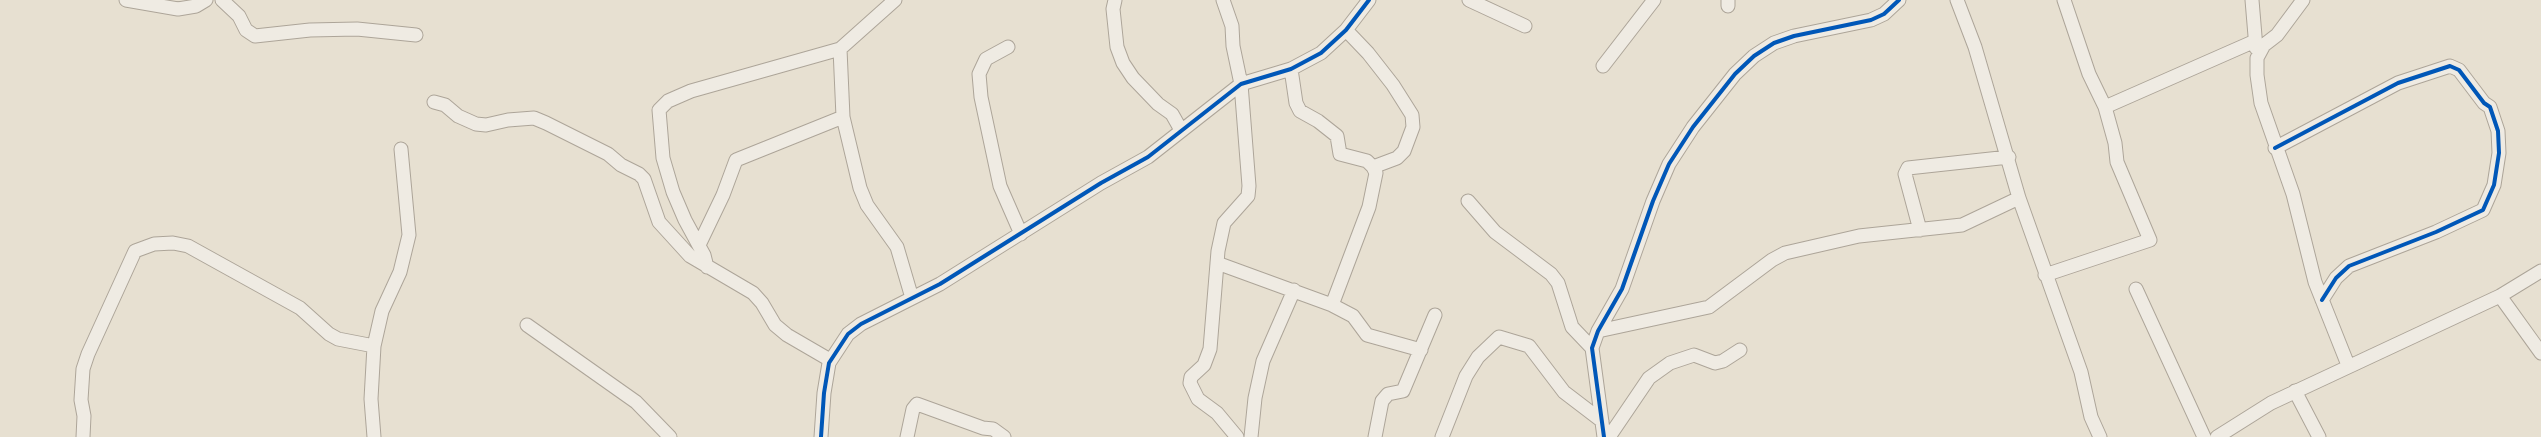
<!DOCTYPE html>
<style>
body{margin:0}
canvas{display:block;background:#e7e0d1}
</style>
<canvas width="2541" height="437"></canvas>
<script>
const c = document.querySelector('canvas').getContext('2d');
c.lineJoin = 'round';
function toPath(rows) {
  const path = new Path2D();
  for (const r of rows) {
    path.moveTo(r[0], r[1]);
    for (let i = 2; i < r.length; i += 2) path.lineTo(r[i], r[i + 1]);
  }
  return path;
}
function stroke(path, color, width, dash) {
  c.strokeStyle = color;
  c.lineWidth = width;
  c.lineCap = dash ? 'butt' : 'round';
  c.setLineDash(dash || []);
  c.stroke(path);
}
const minor = toPath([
 [126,0,178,9,196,6,206,0],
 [222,0,239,16,246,30,255,36,310,30,357,29,416,35],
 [895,0,840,49,843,117,860,188,867,205,897,247,912,298],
 [1115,0,1113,9,1117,47,1123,63,1133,78,1158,104,1172,114,1181,130],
 [1223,0,1232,26,1233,46,1241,84,1249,186,1248,196,1224,223,1218,251,1210,349,1204,365,1191,377,1190,383,1198,399,1217,413,1237,437],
 [1469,0,1525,26],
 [1728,0,1728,6],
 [1957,0,1975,47,2019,198,2081,372,2091,417,2100,437],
 [2252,0,2256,48],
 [2303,0,2277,35,2264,45,2257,58,2257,75,2261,103,2293,194,2315,282,2348,365],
 [1346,30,1368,53,1393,85,1412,115,1413,127,1404,151,1397,158,1373,167],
 [1008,47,986,59,979,74,981,97,1000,186,1021,234],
 [1603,66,1654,0],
 [1291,69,1296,103,1300,111,1318,121,1337,136,1340,154,1367,161,1373,167,1376,173,1369,207,1332,305],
 [434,102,445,105,458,116,476,124,486,125,508,120,534,118,546,123,608,154,621,165,639,174,644,179,659,222,690,256,753,293,762,303,775,325,787,335,830,360],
 [2105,107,2255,41],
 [2275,148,2398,83,2450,66,2459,70,2484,103,2490,107,2498,131,2499,153,2494,185,2483,210,2436,232,2349,266,2336,278,2322,300],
 [1468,201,1495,232,1551,274,1558,283,1572,327,1592,348],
 [1920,230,1905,174,1908,168,2009,157],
 [699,245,723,195,736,160,843,117],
 [1217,263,1332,305,1353,316,1367,335,1421,350],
 [707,267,704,255,685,220,673,192,663,158,659,110,668,101,691,91,840,49],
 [2045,275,2150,240,2117,162,2115,143,2105,107,2089,74,2064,0],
 [2136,289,2204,437],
 [2500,296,2541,353],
 [527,325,636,402,670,437],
 [1598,331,1709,307,1772,260,1785,253,1859,236,1962,225,2019,198],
 [2295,391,2319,437],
 [83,437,84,416,81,400,83,369,88,354,135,251,154,244,173,243,188,246,300,308,329,334,338,339,374,346],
 [374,437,371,399,374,346,382,311,400,272,409,235,401,149],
 [821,437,824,393,829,363,848,334,861,324,940,284,1101,183,1148,157,1241,84,1291,69,1321,53,1346,30,1369,0],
 [907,437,913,409,917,404,983,428,993,429,1004,437],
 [1251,437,1255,398,1263,361,1294,290],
 [1375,437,1382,401,1388,394,1403,391,1435,315],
 [1442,437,1466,376,1478,357,1499,337,1529,346,1564,392,1602,421],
 [1604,437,1592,348,1598,331,1622,289,1653,201,1669,164,1693,127,1735,74,1754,56,1774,43,1794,36,1871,20,1884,14,1899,0],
 [1609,437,1649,378,1670,363,1694,355,1715,363,1723,361,1740,350],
 [2217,437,2271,403,2500,296,2541,271]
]);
const cycleway = toPath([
 [2275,148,2398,83,2450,66,2459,70,2484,103,2490,107,2498,131,2499,153,2494,185,2483,210,2436,232,2349,266,2336,278,2322,300],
 [821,437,824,393,829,363,848,334,861,324,940,284,1101,183,1148,157,1241,84,1291,69,1321,53,1346,30,1369,0],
 [1604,437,1592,348,1598,331,1622,289,1653,201,1669,164,1693,127,1735,74,1754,56,1774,43,1794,36,1871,20,1884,14,1899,0]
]);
stroke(minor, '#ada599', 15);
stroke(minor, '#efebe3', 13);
stroke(cycleway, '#0057b8', 4);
</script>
